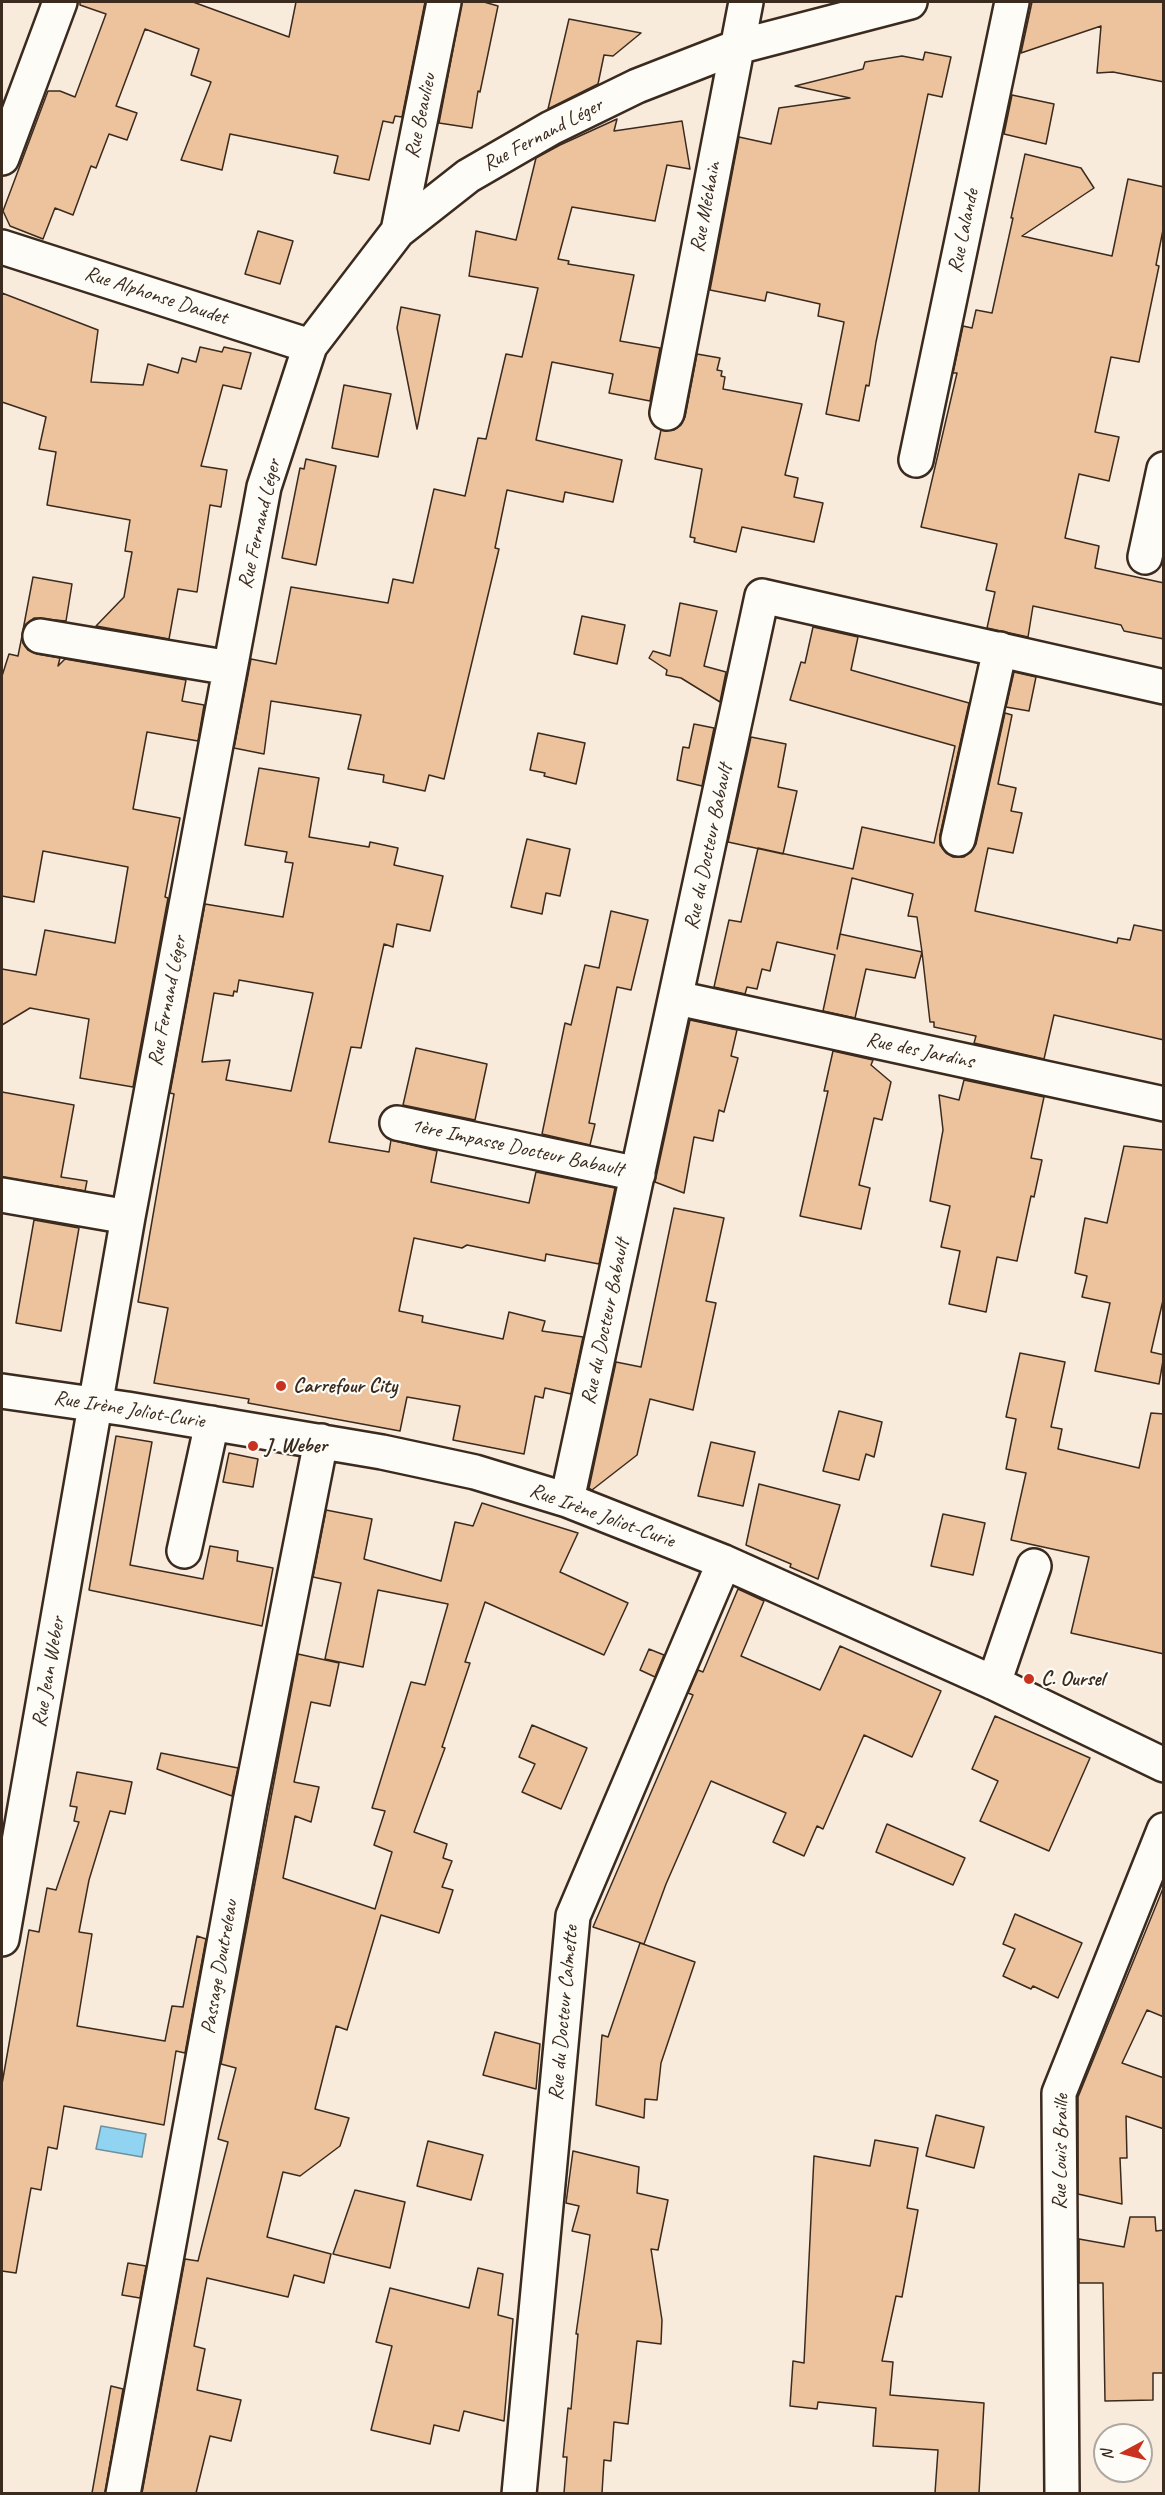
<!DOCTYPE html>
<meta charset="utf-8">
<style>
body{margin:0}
#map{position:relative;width:1165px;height:2495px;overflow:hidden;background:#f8ebdc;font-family:Caveat,sans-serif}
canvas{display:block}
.frame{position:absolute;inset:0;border:3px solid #3b2a1e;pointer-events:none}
.north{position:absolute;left:1093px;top:2423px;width:60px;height:60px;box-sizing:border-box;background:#fdfcf7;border:2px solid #afa8a0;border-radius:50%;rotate:263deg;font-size:16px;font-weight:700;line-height:24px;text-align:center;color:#3b2a1e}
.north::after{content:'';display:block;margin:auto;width:21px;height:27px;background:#c8321e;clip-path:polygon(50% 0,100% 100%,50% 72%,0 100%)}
</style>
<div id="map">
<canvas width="1165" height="2495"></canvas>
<div class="frame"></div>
<div class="north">N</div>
</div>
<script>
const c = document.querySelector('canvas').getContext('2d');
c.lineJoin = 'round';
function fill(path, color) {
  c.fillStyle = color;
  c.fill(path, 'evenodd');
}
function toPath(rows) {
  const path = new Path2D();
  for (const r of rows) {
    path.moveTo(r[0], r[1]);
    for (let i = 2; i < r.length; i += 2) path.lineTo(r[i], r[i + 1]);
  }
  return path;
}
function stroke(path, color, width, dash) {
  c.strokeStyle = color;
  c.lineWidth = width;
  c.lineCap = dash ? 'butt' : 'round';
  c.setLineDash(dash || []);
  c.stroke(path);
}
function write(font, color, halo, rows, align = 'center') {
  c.font = font + ' Caveat,sans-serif';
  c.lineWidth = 4.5;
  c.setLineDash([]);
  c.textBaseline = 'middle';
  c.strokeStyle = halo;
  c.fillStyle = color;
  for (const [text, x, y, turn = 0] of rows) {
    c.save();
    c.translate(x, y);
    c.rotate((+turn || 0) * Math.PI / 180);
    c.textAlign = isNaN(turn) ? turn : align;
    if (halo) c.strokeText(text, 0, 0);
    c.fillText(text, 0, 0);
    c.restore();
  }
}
const water = toPath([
 [101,2126,146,2134,142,2157,96,2149,101,2126]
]);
const building = toPath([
 [80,2,193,2,289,37,296,2,425,2,402,117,395,116,393,123,383,121,369,180,334,173,338,156,230,134,222,170,181,160,211,82,191,75,199,49,145,29,116,106,137,113,127,140,109,134,96,168,91,166,73,215,55,208,43,239,10,226,3,211,48,91,60,91,75,97,106,14,80,5,80,2],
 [462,2,484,2,498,6,480,92,478,91,472,128,439,123,462,2],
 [1032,2,1164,2,1164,82,1113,72,1097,73,1101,26,1021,53,1032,2],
 [569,19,641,33,613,56,604,55,598,84,548,109,569,19],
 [925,52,951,57,942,97,928,94,876,342,869,386,866,385,859,421,826,414,844,322,818,316,820,304,767,292,765,301,710,290,739,137,771,144,779,108,850,98,795,86,863,69,865,62,902,56,923,60,925,52],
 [1012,95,1054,104,1046,144,1004,134,1012,95],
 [617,119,614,131,682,121,690,169,667,165,655,221,572,207,558,259,569,261,568,264,634,275,620,341,660,348,650,401,609,393,613,374,552,362,536,440,622,460,613,502,565,492,563,502,507,490,495,548,499,549,444,779,429,775,425,791,383,782,384,775,348,769,361,715,271,701,264,754,234,748,251,659,276,664,291,587,388,603,393,579,413,583,434,489,465,496,478,438,486,439,506,354,522,357,538,288,469,276,476,231,516,240,536,158,560,145,617,119],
 [1025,154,1081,168,1094,188,1022,236,1112,256,1128,179,1164,187,1164,225,1156,265,1159,266,1139,362,1111,357,1095,432,1119,437,1109,481,1079,474,1065,538,1099,546,1095,568,1164,583,1164,639,1124,631,1121,625,1033,606,1028,637,987,628,995,592,986,590,997,544,921,527,957,373,953,373,963,326,972,328,976,310,992,313,1013,218,1011,218,1025,154],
 [258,231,293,241,280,284,245,274,258,231],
 [2,293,98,330,91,382,143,385,148,364,178,373,182,358,196,362,200,347,222,352,224,347,251,353,241,389,223,385,201,466,227,470,221,507,210,505,197,592,178,589,169,639,96,626,124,597,132,552,125,551,130,520,47,505,56,452,39,449,46,417,2,402,2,293],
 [401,307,440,315,417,429,397,328,401,307],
 [697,354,720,358,717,370,722,371,721,376,725,377,723,389,802,404,785,475,798,478,794,497,823,503,814,542,742,527,736,552,694,542,695,538,690,537,702,469,655,459,661,430,674,430,681,425,685,417,697,354],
 [344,385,391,394,378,457,332,448,344,385],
 [306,459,336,466,316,565,282,558,300,468,304,469,306,459],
 [33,577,72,584,66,621,34,618,26,624,23,630,33,577],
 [680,603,717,611,704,666,726,672,720,702,681,678,666,675,667,670,649,658,653,651,670,656,680,603],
 [582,616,625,625,617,664,574,654,582,616],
 [813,627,858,637,851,670,969,703,940,835,940,845,946,853,953,857,964,857,971,852,976,844,1005,713,1012,715,998,784,1016,788,1011,811,1022,813,1013,853,988,848,975,911,1117,943,1118,938,1130,940,1134,925,1164,931,1164,1040,1054,1015,1044,1059,974,1043,976,1036,934,1027,934,1022,930,1022,922,952,915,978,866,969,855,1018,823,1011,835,955,777,942,770,971,762,969,757,989,747,987,745,994,714,987,729,920,741,922,758,848,853,869,862,827,934,843,955,746,790,700,801,662,805,663,813,627],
 [852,878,913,894,908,916,917,917,922,952,840,934,837,949,852,878],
 [22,636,23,643,28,650,37,654,60,658,58,666,65,659,186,680,182,701,204,705,198,741,147,732,133,809,180,818,165,897,168,898,133,1087,80,1078,89,1019,30,1008,2,1025,2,969,36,975,45,930,115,943,128,867,43,851,34,902,2,896,2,676,9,654,18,656,22,636],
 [1014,672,1036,677,1029,711,1006,707,1014,672],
 [694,724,714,728,702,786,677,780,683,747,689,748,694,724],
 [538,733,585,743,576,784,544,776,545,773,530,770,538,733],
 [751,737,786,744,778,787,797,791,783,854,728,842,751,737],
 [259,768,319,778,309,837,369,847,370,842,398,848,394,865,443,876,430,931,397,924,393,947,384,944,361,1048,351,1047,329,1142,389,1152,391,1140,437,1151,431,1182,529,1203,536,1172,615,1188,599,1264,546,1254,545,1261,467,1245,462,1248,414,1238,399,1311,423,1316,422,1322,503,1339,509,1312,545,1321,542,1331,583,1337,571,1394,545,1388,543,1398,535,1396,524,1454,453,1440,460,1406,407,1397,400,1431,248,1403,249,1399,154,1383,168,1308,138,1302,174,1094,170,1093,205,904,283,917,293,863,285,862,287,852,245,845,259,768],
 [239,980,313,993,291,1091,226,1080,230,1060,202,1062,214,993,233,996,234,991,237,992,239,980],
 [527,839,570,849,560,896,546,893,542,914,511,907,527,839],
 [611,911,648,920,631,990,617,987,589,1123,595,1124,590,1145,542,1134,565,1023,571,1025,585,965,599,968,611,911],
 [690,1020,737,1030,731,1056,738,1058,724,1112,719,1110,713,1141,694,1137,684,1193,655,1182,690,1020],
 [416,1048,487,1064,475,1120,403,1105,416,1048],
 [833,1051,873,1060,871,1065,891,1082,882,1120,874,1118,859,1185,870,1188,861,1229,800,1216,828,1091,824,1091,833,1051],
 [964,1080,1044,1097,1031,1158,1042,1160,1034,1197,1031,1196,1017,1261,997,1257,986,1312,949,1304,960,1251,941,1247,950,1206,930,1201,943,1130,939,1095,959,1100,964,1080],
 [2,1092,74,1105,61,1177,87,1181,85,1191,2,1177,2,1092],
 [1124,1146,1164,1150,1164,1296,1151,1352,1164,1355,1159,1384,1095,1371,1110,1303,1082,1297,1087,1276,1075,1273,1085,1218,1107,1223,1124,1146],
 [674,1208,724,1218,706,1301,716,1303,693,1410,650,1399,637,1455,592,1490,589,1488,616,1362,641,1367,674,1208],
 [34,1220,79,1228,61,1331,16,1323,34,1220],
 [1020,1353,1065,1362,1051,1427,1062,1429,1058,1449,1139,1468,1151,1413,1164,1414,1164,1654,1071,1633,1089,1557,1011,1540,1026,1473,1006,1469,1016,1419,1006,1417,1020,1353],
 [839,1411,882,1422,874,1457,866,1454,859,1480,823,1471,839,1411],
 [116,1436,152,1442,130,1565,203,1579,210,1546,238,1551,237,1561,273,1568,262,1626,89,1590,116,1436],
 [711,1442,755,1452,743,1506,698,1496,711,1442],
 [229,1453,258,1459,253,1487,223,1482,229,1453],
 [759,1484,840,1505,818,1579,790,1567,791,1564,746,1545,759,1484],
 [482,1503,578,1533,560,1572,628,1603,604,1655,485,1602,465,1662,470,1663,442,1747,445,1748,414,1832,447,1844,443,1858,452,1861,442,1887,453,1890,439,1933,381,1915,347,2030,336,2026,315,2109,349,2118,340,2146,300,2176,283,2172,267,2237,331,2254,324,2283,294,2275,288,2297,207,2278,194,2346,205,2349,197,2390,241,2400,231,2441,210,2436,196,2493,142,2493,185,2259,198,2261,228,2142,218,2139,236,2068,221,2064,298,1654,339,1663,330,1706,311,1702,294,1782,319,1787,311,1822,295,1816,283,1878,375,1909,392,1852,374,1845,385,1811,372,1808,411,1682,425,1685,448,1604,378,1590,363,1667,325,1659,341,1583,313,1577,326,1510,372,1519,364,1559,441,1581,455,1522,473,1526,482,1503],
 [943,1514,985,1523,973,1575,931,1566,943,1514],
 [738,1589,764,1601,741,1656,820,1690,840,1646,941,1691,912,1757,864,1735,823,1829,817,1826,804,1856,773,1842,786,1813,711,1781,666,1884,644,1944,593,1927,693,1695,688,1693,698,1670,703,1672,738,1589],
 [649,1649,664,1655,655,1677,640,1670,649,1649],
 [995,1716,1090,1758,1049,1851,980,1821,998,1781,972,1769,995,1716],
 [532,1725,587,1748,561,1809,522,1792,535,1764,519,1757,532,1725],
 [161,1753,238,1768,232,1796,157,1769,161,1753],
 [77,1772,132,1782,125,1814,110,1811,89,1880,79,1932,92,1934,77,2026,165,2041,172,2006,183,2007,197,1936,206,1939,185,2053,176,2051,164,2125,64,2106,57,2149,48,2147,41,2190,31,2188,16,2273,2,2271,2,2084,29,1930,39,1932,47,1888,56,1890,79,1822,74,1821,77,1807,70,1806,77,1772],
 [887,1824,965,1858,953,1885,876,1852,887,1824],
 [1164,1886,1164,2017,1147,2010,1122,2063,1164,2078,1164,2129,1126,2116,1127,2158,1120,2158,1122,2204,1078,2194,1078,2097,1164,1886],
 [1015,1914,1082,1943,1058,1998,1033,1986,1031,1989,1003,1976,1015,1949,1003,1944,1015,1914],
 [640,1943,695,1962,661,2063,657,2100,645,2099,644,2118,596,2105,602,2035,608,2037,640,1943],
 [495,2032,540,2044,536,2089,483,2075,495,2032],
 [936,2115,984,2127,974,2168,926,2156,936,2115],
 [875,2140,918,2148,907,2208,918,2210,902,2297,896,2296,882,2361,893,2362,890,2395,984,2403,979,2493,935,2493,938,2450,873,2446,876,2408,818,2402,817,2409,790,2406,793,2361,804,2363,814,2156,870,2166,875,2140],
 [428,2141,483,2155,471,2200,417,2186,428,2141],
 [573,2151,639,2167,637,2193,668,2200,658,2250,651,2249,662,2320,661,2344,637,2341,628,2424,614,2422,611,2461,604,2460,602,2493,564,2493,567,2457,563,2457,568,2408,571,2409,578,2334,576,2334,590,2235,572,2231,579,2206,566,2203,573,2151],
 [355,2190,405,2202,390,2268,333,2254,355,2190],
 [1130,2217,1155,2217,1156,2231,1164,2230,1164,2373,1153,2373,1153,2400,1105,2401,1103,2283,1079,2283,1079,2239,1124,2247,1130,2217],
 [128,2263,146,2266,140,2298,122,2295,128,2263],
 [478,2268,503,2274,498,2315,513,2319,504,2421,464,2411,459,2431,434,2425,430,2444,371,2430,392,2346,376,2342,390,2288,469,2308,478,2268],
 [111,2386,123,2389,105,2493,92,2493,111,2386]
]);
const minor = toPath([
 [2,158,60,2],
 [398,231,444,2],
 [2,247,310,346],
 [667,413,746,2],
 [916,460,1012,2],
 [1145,557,1164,469],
 [40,636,230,668],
 [958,839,1000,649],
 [677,998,1164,1104],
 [397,1123,638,1174],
 [2,1195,128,1217],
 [2,1391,127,1409,382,1452,475,1472,567,1500,724,1562,994,1683,1164,1765],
 [567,1500,762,596,1164,687],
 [184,1551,212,1423],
 [994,1683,1034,1566],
 [2,1939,128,1217,264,487,310,346,398,231,468,176,551,128,637,86,737,47,910,2],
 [123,2494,250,1802,321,1441],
 [519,2494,573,1916,724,1562],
 [1062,2494,1059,2093,1164,1830]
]);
const markers = [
 [281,1386,6,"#c8321e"],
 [253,1446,6,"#c8321e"],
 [1029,1679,6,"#c8321e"]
];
const streetNames = [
 ["Rue Beaulieu",421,116,-78],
 ["Rue Fernand Léger",543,135,-28],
 ["Rue Méchain",706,207,-79],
 ["Rue Lalande",964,231,-78],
 ["Rue Alphonse Daudet",156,296,18],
 ["Rue Fernand Léger",260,524,-77],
 ["Rue du Docteur Babault",709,847,-78],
 ["Rue Fernand Léger",168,1001,-79],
 ["Rue des Jardins",920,1051,12],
 ["1ère Impasse Docteur Babault",517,1148,12],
 ["Rue du Docteur Babault",606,1322,-78],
 ["Rue Irène Joliot-Curie",129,1410,9],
 ["Rue Irène Joliot-Curie",602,1516,20],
 ["Rue Jean Weber",49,1672,-80],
 ["Passage Doutreleau",220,1967,-80],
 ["Rue du Docteur Calmette",564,2013,-85],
 ["Rue Louis Braille",1061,2152,-89]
];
const poiNames = [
 ["Carrefour City",293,1386],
 ["J. Weber",265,1446],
 ["C. Oursel",1041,1679]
];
fill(water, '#91d4f2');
stroke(water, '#6f909d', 1.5);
fill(building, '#edc39d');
stroke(building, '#3b2a1e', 1.5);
stroke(minor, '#3b2a1e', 38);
stroke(minor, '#fdfcf7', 33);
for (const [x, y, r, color] of markers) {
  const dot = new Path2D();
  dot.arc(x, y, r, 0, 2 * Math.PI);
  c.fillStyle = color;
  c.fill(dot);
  stroke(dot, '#fdfcf7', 2);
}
write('21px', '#3b2a1e', '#fdfcf7', streetNames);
write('bold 21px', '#3b2a1e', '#fdfcf7', poiNames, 'left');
</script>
